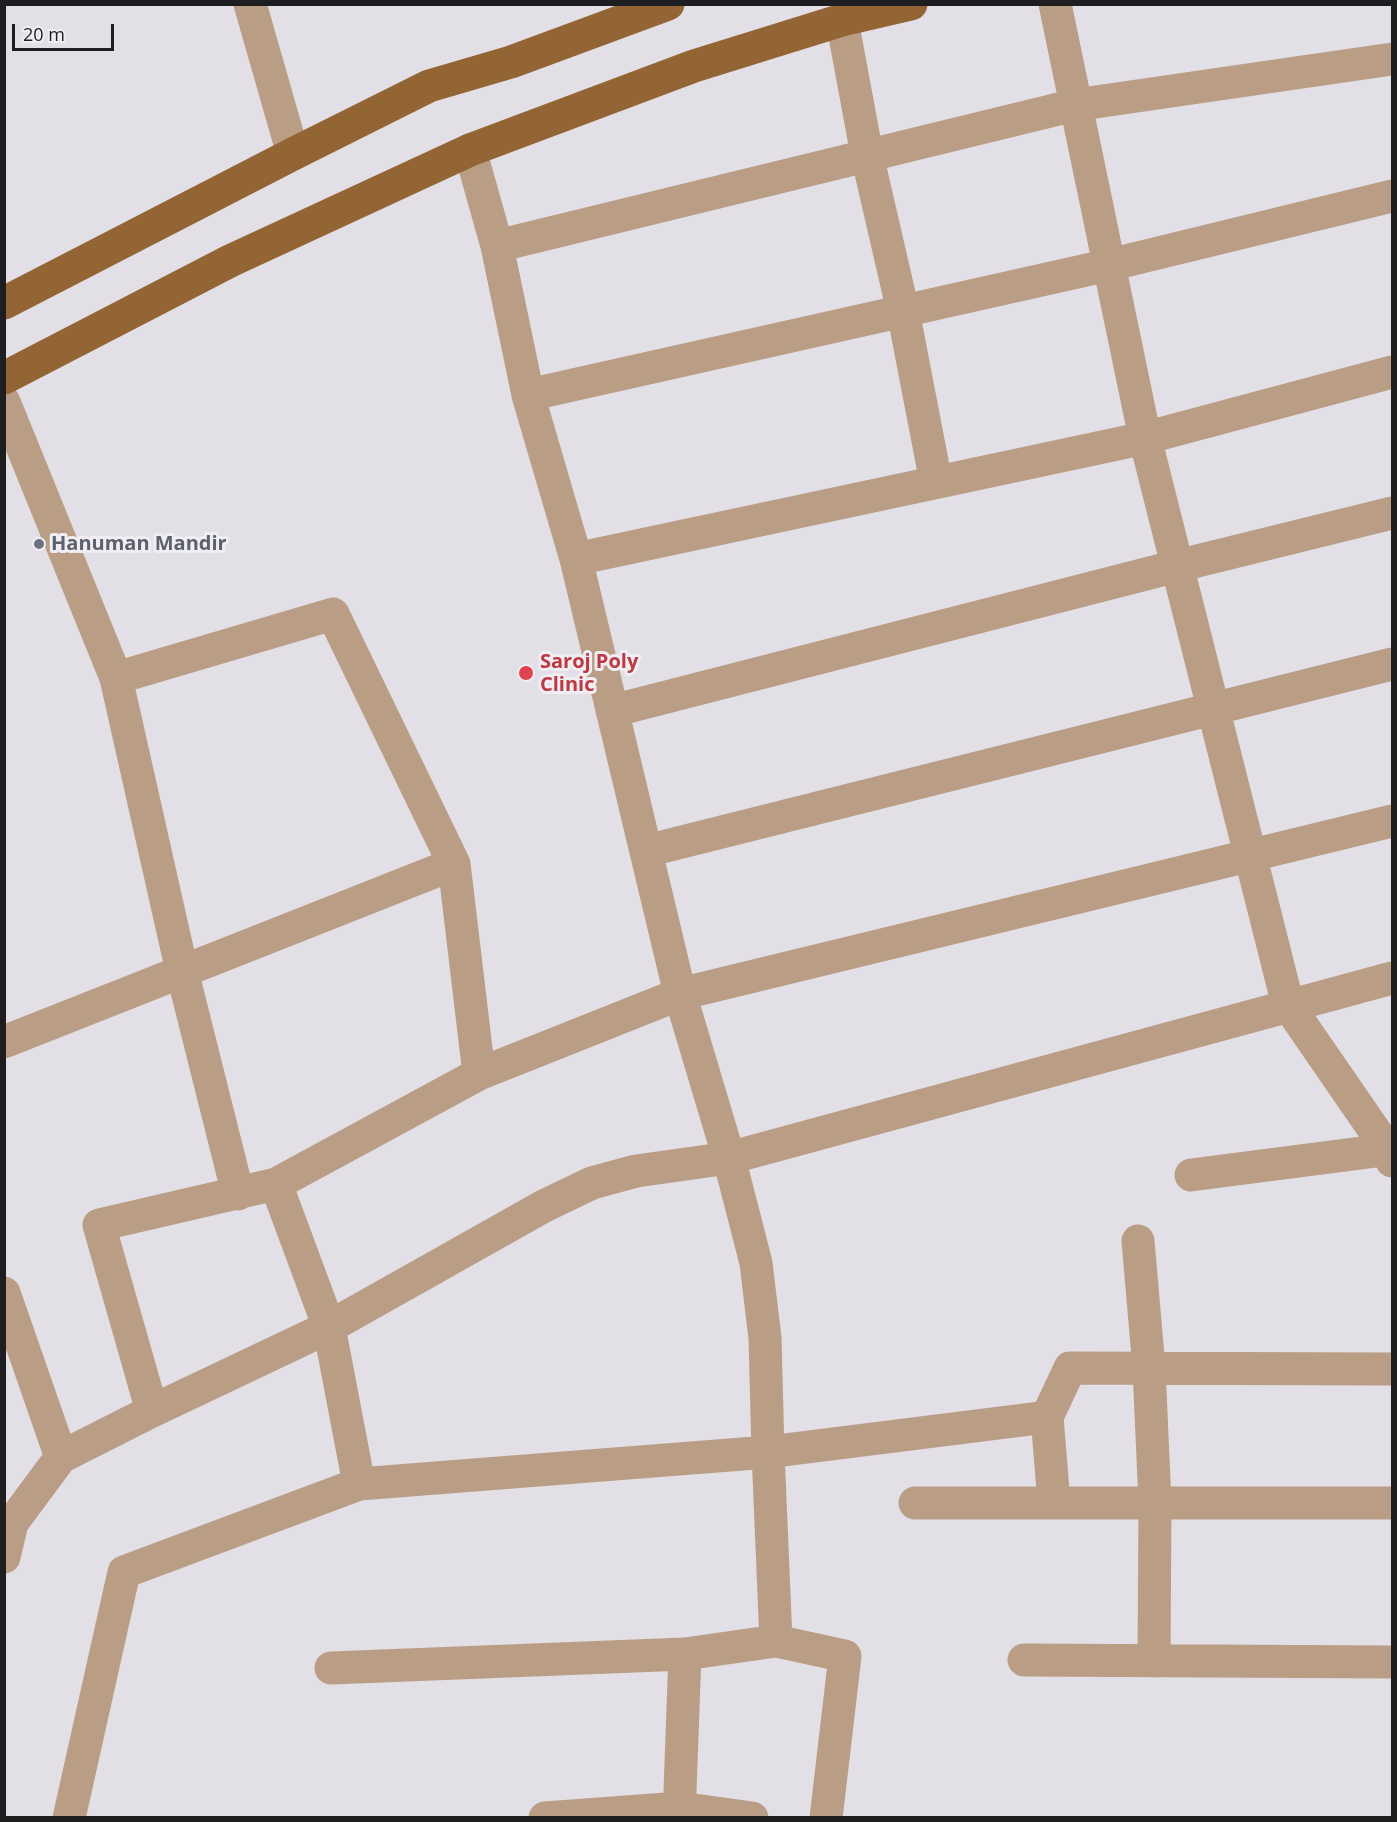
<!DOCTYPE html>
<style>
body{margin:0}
#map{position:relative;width:1397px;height:1822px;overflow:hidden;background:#e3dfe6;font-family:"Open Sans",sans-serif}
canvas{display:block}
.frame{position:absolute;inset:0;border:6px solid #1e1d1f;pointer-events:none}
.scale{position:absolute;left:12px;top:24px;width:102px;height:27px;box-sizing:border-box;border:3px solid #1e1d1f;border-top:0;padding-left:8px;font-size:18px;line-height:21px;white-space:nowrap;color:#1e1d1f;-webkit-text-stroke:4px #f0edf3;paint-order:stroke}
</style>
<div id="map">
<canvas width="1397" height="1822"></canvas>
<div class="frame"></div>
<div class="scale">20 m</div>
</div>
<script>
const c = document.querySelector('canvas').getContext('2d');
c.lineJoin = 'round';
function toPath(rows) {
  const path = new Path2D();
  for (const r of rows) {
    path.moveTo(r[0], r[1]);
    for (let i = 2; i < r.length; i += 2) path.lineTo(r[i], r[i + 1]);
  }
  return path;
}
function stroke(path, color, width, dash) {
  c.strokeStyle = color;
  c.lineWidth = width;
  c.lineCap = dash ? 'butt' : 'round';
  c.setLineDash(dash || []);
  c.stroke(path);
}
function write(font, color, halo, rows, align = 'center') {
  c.font = font + ' "Open Sans",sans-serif';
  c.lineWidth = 6;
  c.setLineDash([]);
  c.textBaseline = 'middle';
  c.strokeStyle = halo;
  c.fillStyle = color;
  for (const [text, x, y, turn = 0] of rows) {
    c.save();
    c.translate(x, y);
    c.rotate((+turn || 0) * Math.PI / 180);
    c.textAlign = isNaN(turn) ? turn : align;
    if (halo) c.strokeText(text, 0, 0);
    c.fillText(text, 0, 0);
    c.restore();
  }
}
const minor = toPath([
 [250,4,293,154],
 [1055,4,1145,438,1288,1005,1388,1150,1392,1161],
 [842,20,867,155,903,311,936,482],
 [470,150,497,246,528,395,576,559,680,994,729,1158,756,1263,765,1338,768,1452,776,1641],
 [497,246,1075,105,1392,59],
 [528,395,1109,265,1392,196],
 [4,402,116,678,182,971,238,1194],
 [576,559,1145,438,1392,372],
 [116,678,333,614,454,864],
 [612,711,1177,566,1392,513],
 [646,851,1392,664],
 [4,1042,454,864,479,1074],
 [1191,1175,1392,1149],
 [276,1184,329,1327,359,1484],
 [1138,1241,1149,1368,1155,1503,1154,1661],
 [4,1293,61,1457],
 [152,1411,99,1225,276,1184,479,1074,680,994,1392,821],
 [1047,1417,1070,1368,1392,1369],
 [915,1503,1392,1503],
 [4,1557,12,1523,61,1457,152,1411,329,1327,544,1206,592,1183,636,1171,729,1158,1392,978],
 [1024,1660,1392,1662],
 [331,1668,685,1654],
 [69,1818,124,1572,359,1484,768,1452,1047,1417,1054,1503],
 [545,1818,680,1808,752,1818],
 [679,1818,685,1654,776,1641,845,1656,826,1818]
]);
const major = toPath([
 [4,303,293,154,429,86,511,62,668,4],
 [4,378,230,261,470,150,694,66,842,20,911,4]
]);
const markers = [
 [39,544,6,"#6b7280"],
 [526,673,8,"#e0444e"]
];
const worshipNames = [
 ["Hanuman Mandir",51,544]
];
const healthNames = [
 ["Saroj Poly",540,662],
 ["Clinic",540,685]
];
stroke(minor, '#b99e85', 33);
stroke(major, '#946534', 33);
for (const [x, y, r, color] of markers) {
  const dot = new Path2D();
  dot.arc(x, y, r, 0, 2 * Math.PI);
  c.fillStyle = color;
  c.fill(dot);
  stroke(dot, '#f0edf3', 2);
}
write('bold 20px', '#5b616d', '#f0edf3', worshipNames, 'left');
write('bold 20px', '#be3a42', '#f0edf3', healthNames, 'left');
</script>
